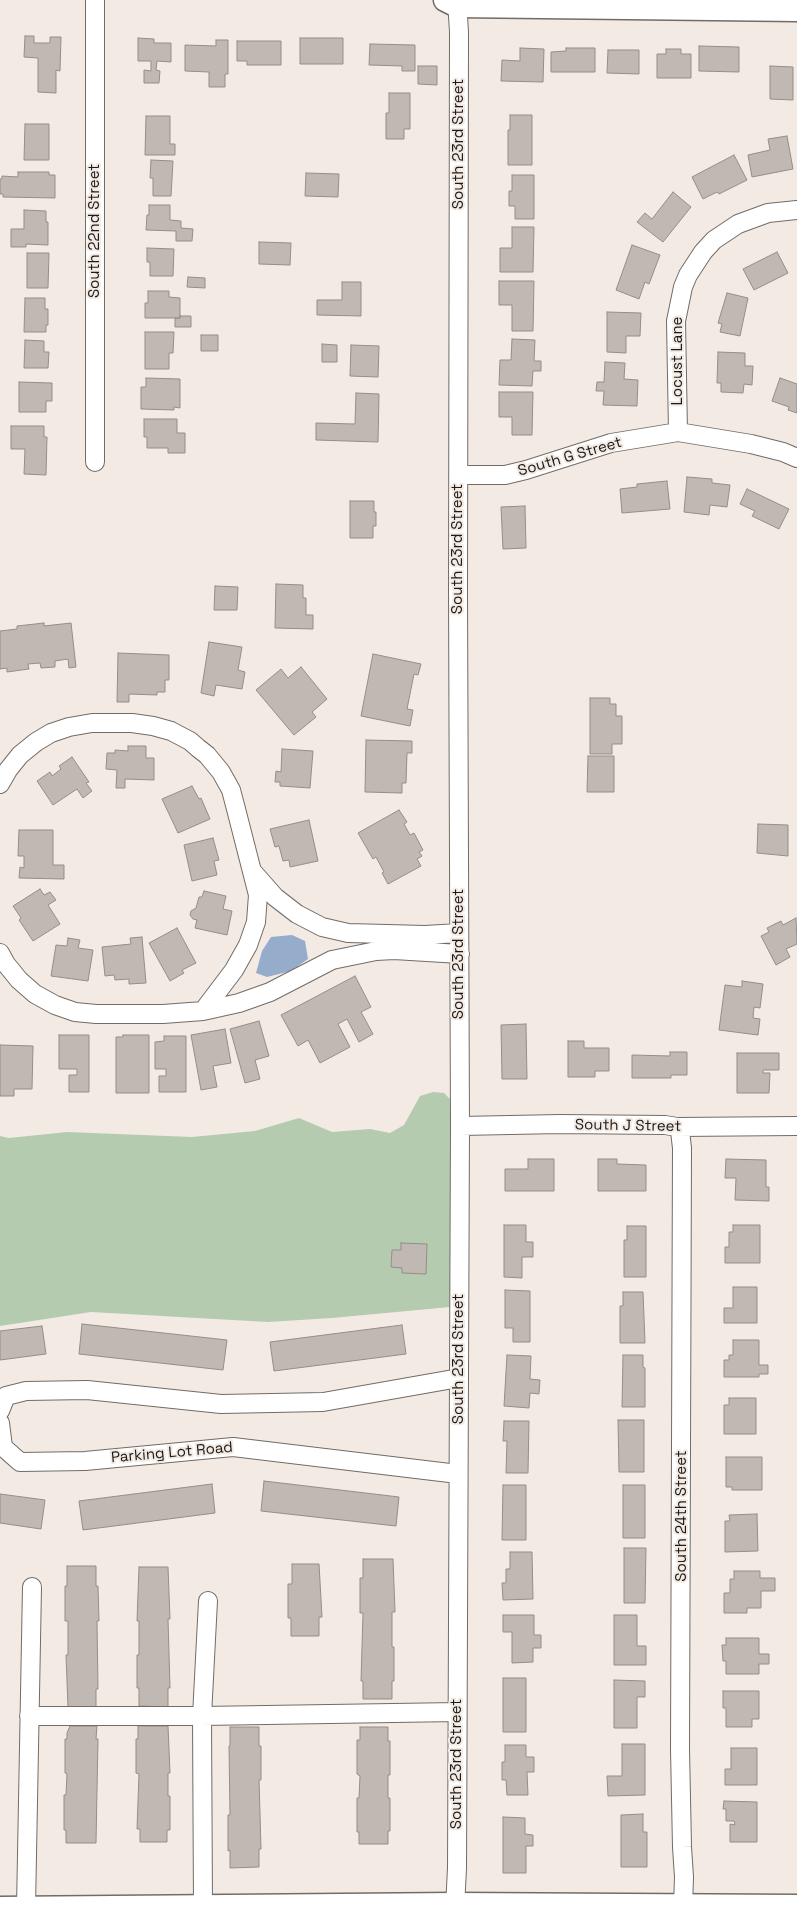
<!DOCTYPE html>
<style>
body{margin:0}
canvas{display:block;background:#f2eae3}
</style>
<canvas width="797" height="1908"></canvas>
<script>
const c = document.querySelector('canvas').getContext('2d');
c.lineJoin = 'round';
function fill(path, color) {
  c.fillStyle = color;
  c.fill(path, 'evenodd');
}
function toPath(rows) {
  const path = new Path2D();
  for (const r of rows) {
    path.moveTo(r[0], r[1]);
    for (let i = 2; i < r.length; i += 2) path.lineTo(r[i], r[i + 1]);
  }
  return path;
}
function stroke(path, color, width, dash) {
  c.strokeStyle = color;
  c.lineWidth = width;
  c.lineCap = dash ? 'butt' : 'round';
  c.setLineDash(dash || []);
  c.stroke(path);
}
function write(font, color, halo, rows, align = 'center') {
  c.font = font + ' "Space Grotesk",sans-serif';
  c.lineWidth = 4;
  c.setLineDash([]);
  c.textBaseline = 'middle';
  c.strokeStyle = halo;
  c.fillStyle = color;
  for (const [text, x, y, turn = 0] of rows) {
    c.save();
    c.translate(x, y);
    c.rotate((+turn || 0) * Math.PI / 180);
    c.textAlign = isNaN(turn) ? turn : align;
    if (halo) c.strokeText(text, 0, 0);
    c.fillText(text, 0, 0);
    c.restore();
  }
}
const green = toPath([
 [433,1092,444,1093,451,1100,450,1307,332,1318,268,1322,91,1312,0,1326,0,1136,9,1138,67,1132,192,1137,255,1131,299,1118,332,1132,370,1129,390,1133,404,1125,420,1096]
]);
const water = toPath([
 [292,935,305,941,308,959,291,971,267,977,256,973,262,951,271,937]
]);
const building = toPath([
 [25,36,34,36,34,43,50,43,50,37,61,37,60,71,56,70,56,93,38,92,38,58,24,57,25,36],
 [138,38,154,39,154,43,171,43,171,62,157,61,156,70,160,71,159,83,144,83,144,70,151,71,151,61,138,61,138,38],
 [300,38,343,38,343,64,300,64,300,38],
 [216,40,228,40,228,74,225,74,225,87,209,87,209,72,185,71,185,45,216,46,216,40],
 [237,41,281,41,281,65,247,65,247,61,237,61,237,41],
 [370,44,415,45,415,71,402,71,402,66,369,65,370,44],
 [699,46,739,47,739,72,699,71,699,46],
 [520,48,544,49,543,82,501,81,502,60,520,61,520,48],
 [566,48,595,48,595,72,551,72,551,52,566,51,566,48],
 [666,49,681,49,681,54,691,54,691,78,657,78,657,54,666,54,666,49],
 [608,50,639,50,639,74,607,73,608,50],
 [418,66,437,66,437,85,418,84,418,66],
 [770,66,793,67,793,100,770,99,770,66],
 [389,93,410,93,410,129,404,129,404,139,386,139,386,113,389,113,389,93],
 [510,115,532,115,532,165,508,165,508,130,510,130,510,115],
 [146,116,170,116,170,144,175,144,175,155,145,155,146,116],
 [25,124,49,124,49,160,24,160,25,124],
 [787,136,793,169,752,177,748,155,770,150,768,139,787,136],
 [734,155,747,180,719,194,717,192,703,199,692,177,734,155],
 [151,160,173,161,171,196,153,196,153,178,150,178,151,160],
 [18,172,49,172,49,175,55,175,55,198,3,197,3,194,0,194,0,179,2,179,2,176,18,177,18,172],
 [306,173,339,174,338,197,305,196,306,173],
 [512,175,534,175,534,219,515,219,515,206,509,206,509,191,512,191,512,175],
 [673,192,691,207,663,242,637,222,645,213,652,219,673,192],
 [149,205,170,205,170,220,181,221,181,228,193,229,192,241,176,241,176,231,146,230,147,215,149,215,149,205],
 [24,210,46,211,46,222,48,222,48,245,26,244,26,247,11,247,11,229,24,229,24,210],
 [512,227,534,227,533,272,500,272,500,248,512,248,512,227],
 [259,242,291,243,290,265,259,264,259,242],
 [632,245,660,255,649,284,645,282,639,299,616,290,632,245],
 [147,248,174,249,173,276,150,276,150,262,147,262,147,248],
 [777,252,788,273,754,290,743,269,777,252],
 [27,253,49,253,48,288,27,288,27,253],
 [188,277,205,278,205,288,187,287,188,277],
 [499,281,534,281,533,331,512,331,512,305,499,305,499,281],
 [342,282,361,282,361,316,317,315,317,300,342,300,342,282],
 [148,291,169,291,169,297,180,298,180,318,145,318,145,303,148,303,148,291],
 [727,293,748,298,740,336,720,332,722,324,718,323,727,293],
 [25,298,45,298,45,309,48,309,48,325,46,325,46,332,24,332,25,298],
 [607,312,641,313,640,336,626,336,626,353,607,352,607,312],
 [180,316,191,316,191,327,175,327,175,318,180,318,180,316],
 [145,332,174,332,173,353,169,353,169,369,145,369,145,332],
 [201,335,218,335,218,351,201,351,201,335],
 [512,339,535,340,534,361,541,361,541,371,533,371,532,386,499,385,500,360,511,360,512,339],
 [25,340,44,341,44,352,49,352,48,368,24,368,25,340],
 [322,344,337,345,337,362,322,362,322,344],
 [351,345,379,346,378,377,350,376,351,345],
 [718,352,745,353,745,366,753,366,752,385,744,384,743,393,721,392,721,383,717,383,718,352],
 [605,362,625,363,624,379,638,380,637,406,603,405,604,391,596,391,597,382,604,382,605,362],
 [146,378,180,379,180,408,174,407,174,410,141,409,141,387,146,387,146,378],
 [780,378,797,384,797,413,788,410,789,407,772,401,780,378],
 [19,382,52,383,52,401,46,401,46,412,19,412,19,382],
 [499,392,533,392,532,435,512,435,512,417,499,417,499,392],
 [356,393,379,394,378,442,316,440,316,423,355,424,356,393],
 [144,419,177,419,177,433,185,433,185,453,168,453,168,448,147,448,147,437,144,437,144,419],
 [11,426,44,426,44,437,47,437,46,475,24,474,25,449,11,449,11,426],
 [687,477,712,479,712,483,730,485,727,507,710,505,709,515,684,512,687,477],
 [667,481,670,509,622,513,620,489,637,487,637,484,667,481],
 [747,489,789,509,779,529,752,516,755,511,740,504,747,489],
 [350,501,374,501,374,512,376,512,376,526,373,526,373,538,350,538,350,501],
 [525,506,526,548,503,549,501,507,525,506],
 [276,584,303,585,303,598,306,598,306,615,313,615,313,629,275,628,276,584],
 [215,586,238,587,237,610,214,610,215,586],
 [44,623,44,626,71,623,76,667,69,668,68,659,55,661,55,667,41,668,40,663,28,664,29,669,7,672,7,668,0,669,0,631,17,629,17,626,44,623],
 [209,642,242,647,238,670,245,672,242,689,216,685,214,696,201,693,209,642],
 [118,653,169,655,169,680,165,680,165,692,157,692,157,695,129,694,129,702,117,702,118,653],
 [373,654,421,664,418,675,414,674,407,709,413,710,410,726,361,716,373,654],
 [301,667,327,699,312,712,316,717,294,735,256,690,281,669,288,678,301,667],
 [590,698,610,698,610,704,616,704,616,716,622,716,622,744,612,744,612,754,590,754,590,698],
 [366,740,412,741,412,753,407,753,406,783,402,783,402,793,365,792,366,740],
 [128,746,146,746,146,758,154,758,154,780,125,779,125,788,116,788,117,770,106,769,107,753,115,753,115,750,128,751,128,746],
 [282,749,313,751,310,788,280,786,280,782,275,782,276,771,281,772,282,749],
 [588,756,614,756,614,792,587,792,588,756],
 [72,757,89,782,86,783,92,791,83,798,77,789,53,805,37,781,50,772,52,776,61,769,59,766,72,757],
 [192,786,199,799,201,798,210,819,178,833,162,799,192,786],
 [399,810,407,822,404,824,410,835,414,833,423,850,419,852,422,856,417,859,421,866,388,884,382,873,384,872,376,857,373,859,358,833,399,810],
 [309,820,318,861,290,867,289,860,283,861,279,846,275,847,270,829,309,820],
 [758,824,788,825,788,856,757,853,758,824],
 [19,830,53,830,53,865,64,865,64,879,19,878,20,867,24,868,24,856,18,856,19,830],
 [213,838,219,860,214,861,217,875,192,881,184,845,213,838],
 [40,889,44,895,50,892,56,900,48,905,60,924,33,941,19,920,21,918,13,906,40,889],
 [204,891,226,896,223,909,232,911,227,935,195,928,197,920,193,919,190,915,191,911,196,908,199,897,202,897,204,891],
 [796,918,797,944,786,949,790,957,776,965,761,936,769,932,767,928,781,921,783,925,796,918],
 [177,928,196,963,182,970,184,973,170,981,149,943,177,928],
 [142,937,146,983,129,984,129,979,115,980,114,975,105,976,102,947,131,944,130,938,142,937],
 [68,938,80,940,78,948,93,950,88,981,51,976,56,945,67,946,68,938],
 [355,976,371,1007,361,1012,373,1034,359,1042,347,1019,338,1024,350,1047,320,1063,308,1040,298,1046,281,1015,355,976],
 [742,981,763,984,760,1008,754,1007,753,1018,760,1019,758,1035,719,1030,725,985,742,987,742,981],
 [259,1021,269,1056,255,1060,260,1079,245,1083,230,1029,259,1021],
 [526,1024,527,1079,502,1079,501,1025,526,1024],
 [225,1029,231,1063,213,1066,217,1087,201,1090,191,1035,225,1029],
 [59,1035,89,1035,89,1092,69,1092,69,1075,77,1075,77,1069,59,1069,59,1035],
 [123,1035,149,1035,149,1093,116,1093,116,1037,123,1037,123,1035],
 [164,1036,186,1036,186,1092,159,1092,159,1076,166,1076,166,1069,155,1069,155,1042,164,1041,164,1036],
 [568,1041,584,1041,584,1048,609,1048,609,1071,595,1071,595,1077,568,1077,568,1041],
 [0,1045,33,1046,32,1089,14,1089,14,1096,0,1096,0,1045],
 [670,1052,687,1052,687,1075,671,1075,671,1078,632,1078,632,1055,670,1056,670,1052],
 [737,1053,779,1053,779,1070,763,1070,763,1073,770,1073,769,1093,737,1093,737,1053],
 [528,1159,554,1159,554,1191,505,1191,505,1169,528,1169,528,1159],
 [598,1159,617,1159,617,1164,646,1165,646,1191,598,1191,598,1159],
 [726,1159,766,1160,766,1187,769,1187,769,1201,735,1200,736,1178,725,1178,726,1159],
 [504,1225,526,1225,526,1242,533,1242,533,1257,522,1257,522,1278,504,1277,504,1225],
 [733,1225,760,1225,760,1263,725,1263,725,1247,729,1247,729,1232,733,1232,733,1225],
 [627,1226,646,1226,646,1277,624,1277,624,1240,627,1240,627,1226],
 [401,1243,427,1244,426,1274,402,1273,402,1268,391,1267,392,1250,401,1250,401,1243],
 [733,1287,757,1287,757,1323,724,1323,724,1308,733,1308,733,1287],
 [505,1290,530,1291,530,1342,513,1342,513,1328,505,1328,505,1290],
 [623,1292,643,1292,645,1343,620,1343,620,1306,623,1306,623,1292],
 [82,1324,227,1340,223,1370,79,1354,82,1324],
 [402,1325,406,1354,274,1371,270,1342,402,1325],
 [42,1326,46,1354,0,1360,0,1331,42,1326],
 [733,1340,759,1340,759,1365,768,1365,768,1374,759,1374,759,1377,724,1377,724,1360,729,1360,729,1355,733,1355,733,1340],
 [507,1355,531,1356,530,1379,540,1380,539,1394,530,1393,529,1408,504,1406,507,1355],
 [623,1355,643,1355,643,1367,645,1368,645,1407,622,1407,623,1355],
 [729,1398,756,1398,756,1434,724,1434,724,1405,729,1405,729,1398],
 [618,1420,644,1420,644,1472,619,1472,618,1420],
 [504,1421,529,1421,528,1473,506,1473,507,1441,503,1441,504,1421],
 [726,1457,762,1457,762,1490,732,1490,732,1487,726,1487,726,1457],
 [264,1481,399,1497,396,1526,261,1511,264,1481],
 [212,1484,215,1513,83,1530,79,1501,212,1484],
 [503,1485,526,1485,526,1540,502,1540,503,1485],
 [623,1485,645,1485,645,1538,623,1538,623,1485],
 [0,1494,45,1500,41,1529,0,1523,0,1494],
 [757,1514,758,1551,725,1552,725,1521,730,1521,729,1515,757,1514],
 [624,1548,646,1548,645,1603,624,1603,624,1548],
 [510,1552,532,1552,533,1599,503,1600,502,1583,506,1583,506,1569,510,1569,510,1552],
 [363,1559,393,1559,395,1612,392,1612,392,1647,394,1647,394,1681,392,1681,392,1699,363,1699,363,1681,361,1681,363,1613,360,1613,360,1578,363,1578,363,1559],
 [292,1564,319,1564,322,1617,319,1617,319,1636,291,1636,291,1618,288,1618,288,1584,292,1584,292,1564],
 [67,1566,96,1566,96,1586,98,1586,99,1621,97,1621,98,1689,96,1689,96,1707,68,1707,66,1655,68,1655,68,1621,65,1621,65,1586,67,1586,67,1566],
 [139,1567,168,1567,170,1619,168,1619,170,1688,168,1688,168,1707,139,1706,139,1688,137,1688,137,1655,139,1655,139,1621,137,1621,139,1567],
 [734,1571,760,1571,760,1578,775,1578,775,1591,761,1591,761,1608,747,1608,747,1613,724,1613,724,1593,730,1593,730,1579,734,1579,734,1571],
 [503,1615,534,1615,534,1635,541,1635,541,1648,533,1648,533,1662,512,1663,512,1632,503,1632,503,1615],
 [614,1615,637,1615,637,1646,646,1646,646,1665,614,1665,614,1615],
 [726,1638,759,1638,759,1654,769,1654,769,1664,759,1664,759,1674,726,1674,726,1661,723,1661,722,1645,726,1645,726,1638],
 [503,1678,526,1678,526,1732,503,1732,503,1678],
 [614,1680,645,1681,645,1697,637,1697,637,1728,614,1728,614,1680],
 [723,1691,759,1691,759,1719,752,1719,752,1727,726,1727,726,1708,723,1708,723,1691],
 [70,1726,97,1726,96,1739,98,1739,96,1843,66,1843,66,1830,64,1830,64,1795,66,1795,67,1774,65,1773,65,1739,67,1739,67,1733,70,1726],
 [138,1726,168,1726,170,1773,168,1773,168,1796,170,1796,170,1830,167,1830,167,1842,140,1842,140,1829,137,1829,139,1774,136,1773,136,1739,138,1739,138,1726],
 [230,1727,259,1727,259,1746,261,1746,261,1780,259,1780,261,1849,259,1849,259,1867,230,1868,230,1850,228,1851,228,1815,230,1815,229,1746,230,1746,230,1727],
 [360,1727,388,1727,388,1741,390,1741,390,1775,388,1775,388,1798,390,1798,390,1831,388,1831,388,1844,359,1844,359,1832,357,1832,357,1798,359,1798,360,1776,357,1774,357,1740,360,1740,360,1727],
 [622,1744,645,1744,645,1795,608,1796,607,1776,622,1776,622,1744],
 [505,1745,526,1745,526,1757,534,1757,534,1772,527,1772,528,1795,507,1795,506,1780,502,1780,502,1762,505,1762,505,1745],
 [731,1748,757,1748,757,1785,725,1785,725,1769,731,1769,731,1748],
 [724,1801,757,1802,757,1842,730,1842,730,1824,735,1825,734,1821,726,1821,726,1809,723,1809,724,1801],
 [643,1814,643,1832,647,1832,647,1867,621,1867,621,1815,643,1814],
 [503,1817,525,1818,525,1834,533,1835,533,1846,526,1846,526,1873,503,1873,503,1817]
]);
const minor = toPath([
 [678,432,676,321,683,287,688,275,703,252,714,240,738,224,768,213,797,210],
 [95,462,95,0],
 [458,475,505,475,526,470,611,443,678,432,751,444,783,452,797,458],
 [0,784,8,770,20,755,36,742,51,733,69,727,92,723,132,723,153,726,171,731,190,741,198,748,207,755,221,772,231,790,236,809,258,895,256,922,248,945,234,970,203,1011,163,1014,96,1014,75,1012,55,1005,35,994,19,980,6,964,0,953],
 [253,872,275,897,297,914,322,927,348,933,425,935,459,933],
 [203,1011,239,1003,270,992,332,960,376,951,394,950,460,954],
 [460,1126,560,1124,665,1125,677,1127,797,1126],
 [677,1127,680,1131,682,1148,680,1749,682,1847,684,1877,683,1906],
 [0,1411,6,1396,26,1391,87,1390,221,1404,323,1402,459,1378],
 [0,1423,3,1447,20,1462,85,1461,233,1447,458,1474],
 [29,1716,202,1716,457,1712],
 [203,1907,202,1716,208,1601],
 [26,1908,32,1587],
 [455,1908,457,1868,460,1126,458,591,459,32,457,0]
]);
const tertiary = toPath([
 [445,0,457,6,797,10],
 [0,1908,455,1904,797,1906]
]);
const streetNames = [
 ["South 23rd Street",459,144,-90],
 ["South 22nd Street",95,231,-90],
 ["Locust Lane",678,361,-90],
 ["South G Street",570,457,-16],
 ["South 23rd Street",458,549,-90],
 ["South 23rd Street",459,954,-90],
 ["South J Street",628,1126,1],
 ["South 23rd Street",459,1359,-90],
 ["Parking Lot Road",172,1453,-5],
 ["South 24th Street",682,1516,-90],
 ["South 23rd Street",457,1764,-90]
];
fill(green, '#b4cbb0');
fill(water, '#96accb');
fill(building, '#c0b8b2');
stroke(building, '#958e88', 1);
stroke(minor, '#736c66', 20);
stroke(tertiary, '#736c66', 25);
stroke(minor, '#fff', 18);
stroke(tertiary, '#fff', 22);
write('15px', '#1c1917', '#f2eae3', streetNames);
</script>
